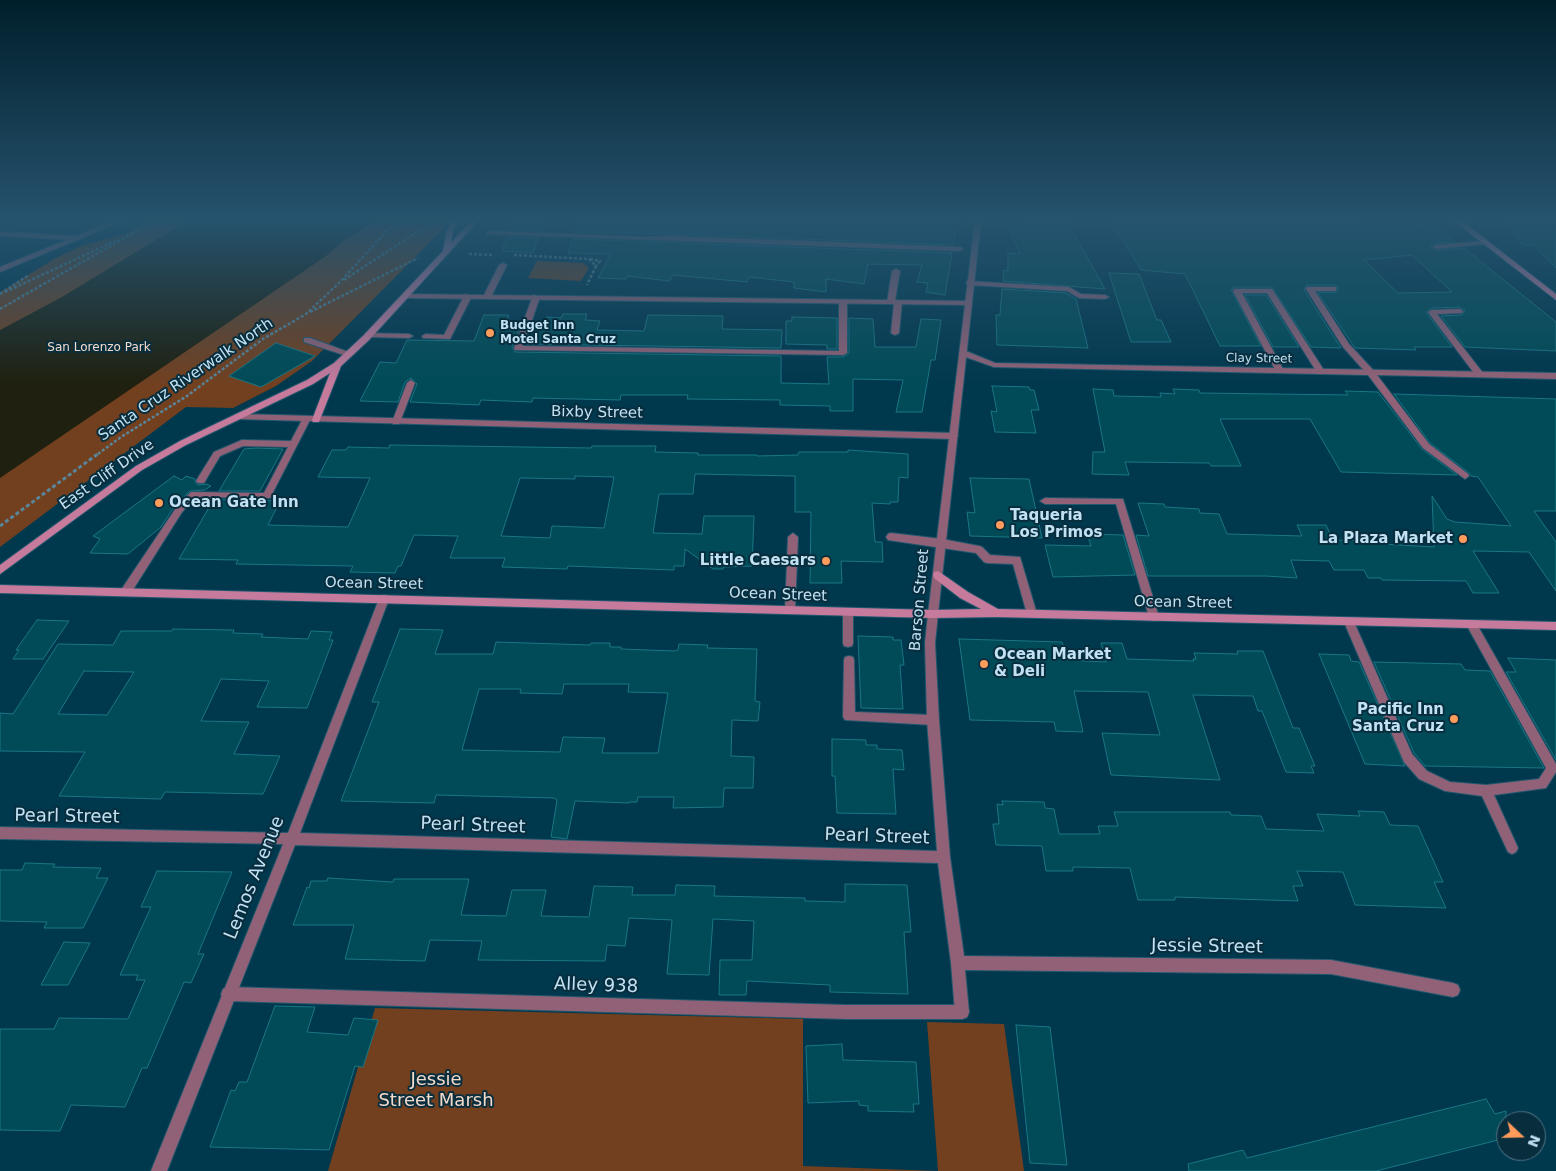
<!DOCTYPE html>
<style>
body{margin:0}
#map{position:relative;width:1556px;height:1171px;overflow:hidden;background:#00384e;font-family:"DejaVu Sans",sans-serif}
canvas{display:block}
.north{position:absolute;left:1496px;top:1111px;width:50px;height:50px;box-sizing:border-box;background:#082d3d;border:1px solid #527586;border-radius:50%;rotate:111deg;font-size:14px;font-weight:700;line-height:20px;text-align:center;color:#c2e2f3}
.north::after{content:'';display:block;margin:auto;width:18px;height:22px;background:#ff9b5b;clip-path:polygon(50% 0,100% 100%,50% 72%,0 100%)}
</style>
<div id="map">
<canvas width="1556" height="1171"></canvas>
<div class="north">N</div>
</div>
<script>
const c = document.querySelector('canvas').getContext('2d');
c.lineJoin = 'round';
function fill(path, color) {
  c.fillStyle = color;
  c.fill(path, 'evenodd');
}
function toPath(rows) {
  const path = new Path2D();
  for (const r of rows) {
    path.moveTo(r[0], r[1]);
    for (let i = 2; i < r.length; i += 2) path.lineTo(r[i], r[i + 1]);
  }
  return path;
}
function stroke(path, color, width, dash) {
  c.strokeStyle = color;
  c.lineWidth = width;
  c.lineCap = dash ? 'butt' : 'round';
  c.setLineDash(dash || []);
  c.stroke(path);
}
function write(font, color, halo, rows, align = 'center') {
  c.font = font + ' "DejaVu Sans",sans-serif';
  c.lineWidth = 4;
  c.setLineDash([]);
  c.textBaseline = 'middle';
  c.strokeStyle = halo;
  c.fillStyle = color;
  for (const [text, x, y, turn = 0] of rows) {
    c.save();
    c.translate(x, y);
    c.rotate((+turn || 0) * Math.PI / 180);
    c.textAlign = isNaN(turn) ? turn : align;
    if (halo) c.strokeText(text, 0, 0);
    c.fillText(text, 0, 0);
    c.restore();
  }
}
const green = toPath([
 [149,221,451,221,312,361,276,386,233,408,186,407,0,547,0,292,56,258,81,246,128,233],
 [537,261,583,263,589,268,581,281,528,278],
 [375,1008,803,1019,803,1166,938,1171,927,1022,1004,1024,1024,1171,328,1171]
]);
const water = toPath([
 [187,221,376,221,346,239,326,256,0,478,0,330,62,297]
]);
const building = toPath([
 [515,221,545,221,541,231,511,230,515,221],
 [578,221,957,221,953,245,673,234,575,232,578,221],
 [1041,221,1067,221,1105,289,1003,281,1004,270,1008,271,1008,253,1020,254,1007,223,1041,221],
 [1111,221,1359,221,1368,230,1432,224,1455,242,1436,243,1431,246,1432,249,1436,251,1464,248,1556,322,1556,351,1465,347,1441,316,1462,315,1465,310,1459,307,1432,308,1426,312,1452,347,1414,347,1416,350,1355,348,1318,293,1337,292,1338,287,1336,285,1307,285,1304,290,1341,348,1311,347,1272,287,1234,287,1231,290,1261,346,1220,346,1185,274,1141,270,1111,221],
 [1412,255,1452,292,1398,293,1364,260,1412,255],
 [1502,221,1556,221,1556,268,1534,245,1523,245,1502,221],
 [508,237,538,238,533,253,502,251,508,237],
 [573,239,952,253,945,295,926,292,928,283,917,282,922,265,868,264,864,284,826,279,826,292,794,288,794,282,749,277,747,282,673,275,669,281,628,276,626,279,598,278,611,254,568,253,573,239],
 [1109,273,1139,274,1157,320,1161,320,1171,342,1131,342,1109,273],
 [1002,289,1066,293,1076,299,1088,348,997,345,996,315,1000,315,1002,289],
 [1245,295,1266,295,1299,347,1273,347,1245,295],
 [563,314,587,314,585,320,600,321,597,330,644,331,648,315,723,316,722,329,782,330,781,348,526,344,533,324,545,324,547,317,561,318,563,314],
 [484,315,509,315,506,324,521,324,512,347,515,352,781,356,781,383,829,384,827,357,843,357,849,353,849,318,873,319,875,347,916,347,921,319,941,320,935,360,931,360,922,412,896,412,903,380,853,379,853,411,830,411,830,406,780,405,780,400,687,399,688,395,621,395,620,400,533,398,532,402,481,400,479,405,410,402,417,384,411,378,405,382,398,402,360,401,380,362,396,363,407,340,474,341,484,315],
 [792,317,837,318,837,349,827,349,827,345,786,344,786,321,792,321,792,317],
 [276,343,315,356,261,387,229,376,276,343],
 [992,386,1029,387,1030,390,1034,390,1039,410,1031,410,1036,433,995,432,991,411,997,412,992,386],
 [1093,389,1113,390,1114,396,1161,397,1160,393,1175,394,1173,389,1199,390,1200,393,1348,395,1345,391,1378,392,1422,449,1457,475,1341,472,1310,419,1220,419,1241,466,1211,466,1209,463,1125,462,1129,475,1092,474,1093,452,1105,452,1093,389],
 [1394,394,1556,399,1556,511,1534,511,1556,542,1556,591,1529,552,1473,551,1499,593,1473,593,1466,581,1382,580,1381,578,1368,578,1364,570,1334,570,1329,561,1291,560,1297,578,1266,576,1148,576,1136,535,1149,536,1138,503,1164,504,1165,507,1199,509,1200,513,1219,514,1227,534,1302,536,1297,525,1326,525,1333,540,1381,541,1383,544,1434,547,1432,496,1447,519,1455,522,1511,526,1478,477,1471,476,1469,473,1430,443,1394,394],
 [390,445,591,448,592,446,656,446,655,452,698,453,698,455,757,455,757,456,798,455,799,452,848,452,848,450,908,454,908,478,899,477,898,502,890,502,890,504,872,503,875,542,882,542,883,562,841,561,842,583,810,583,811,512,795,512,795,476,695,474,693,494,659,494,653,533,702,534,704,516,754,516,752,566,724,567,723,569,713,569,685,549,684,566,674,566,674,570,568,566,567,569,502,567,505,558,450,558,458,536,414,535,401,566,398,566,395,573,350,572,353,566,236,564,238,560,179,559,214,499,280,501,268,525,348,527,370,478,318,477,332,450,346,450,348,447,389,448,390,445],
 [575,476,614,477,604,528,552,526,550,538,501,536,520,478,575,479,575,476],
 [256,448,283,449,260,491,219,491,244,449,256,448],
 [174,476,182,480,186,476,195,479,195,482,198,485,206,484,211,486,205,490,190,491,174,507,161,527,128,554,90,553,100,539,93,536,174,476],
 [970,478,1029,479,1042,538,970,536,967,512,975,513,970,478],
 [1087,534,1123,535,1135,575,1053,577,1045,545,1091,546,1087,534],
 [37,620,69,621,43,659,13,659,19,650,16,650,37,620],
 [173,629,234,630,233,633,263,634,261,637,308,639,311,631,332,632,329,640,333,640,307,708,257,707,269,681,221,679,201,721,249,722,234,754,280,756,263,794,165,792,161,799,59,796,85,752,0,751,0,713,13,714,58,644,113,645,121,631,172,631,173,629],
 [84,671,134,672,107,715,58,714,84,671],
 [400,629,443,630,435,654,493,654,496,642,590,645,591,643,610,643,610,647,621,647,621,649,674,651,678,650,679,644,708,645,707,648,757,649,755,701,760,702,758,721,732,720,731,756,754,757,753,788,724,788,723,807,673,808,674,797,638,797,637,802,629,802,629,803,575,801,567,839,551,837,557,800,554,798,436,795,434,803,341,801,379,702,372,702,400,629],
 [564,684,629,684,628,692,668,693,658,753,602,753,605,738,563,737,560,752,462,750,479,689,521,689,520,693,562,694,564,684],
 [858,636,893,637,893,640,901,640,904,665,900,665,903,709,861,708,858,636],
 [959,639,1062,642,1067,660,1106,662,1101,643,1122,643,1127,659,1194,661,1193,659,1196,659,1194,653,1238,654,1237,651,1263,651,1293,728,1299,728,1315,766,1311,766,1314,773,1286,772,1262,711,1258,711,1253,696,1193,695,1220,780,1111,775,1102,733,1160,735,1148,692,1074,691,1083,732,1056,731,1054,722,970,720,959,639],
 [1319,654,1349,655,1351,661,1359,662,1405,766,1365,764,1319,654],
 [1508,658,1556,660,1556,760,1506,672,1516,672,1508,658],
 [1374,662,1461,664,1465,670,1490,671,1544,768,1425,766,1414,753,1374,662],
 [832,739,866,740,866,745,877,745,877,749,902,750,904,770,893,769,896,814,837,813,835,776,832,776,832,739],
 [1002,801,1044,802,1045,808,1054,809,1059,834,1100,834,1098,826,1118,826,1114,812,1230,812,1231,815,1261,816,1266,829,1324,831,1317,814,1360,816,1358,811,1384,812,1390,825,1418,826,1443,882,1434,882,1446,908,1355,905,1343,872,1297,871,1303,886,1293,886,1298,901,1175,897,1175,900,1138,900,1130,868,1073,867,1073,871,1046,871,1042,846,996,845,993,824,999,824,997,804,1003,805,1002,801],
 [25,863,55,864,53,867,101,868,96,878,108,878,83,928,44,928,47,922,0,921,0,870,22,870,25,863],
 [157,871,232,872,198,954,204,954,191,983,184,982,147,1068,142,1068,125,1107,71,1105,60,1131,0,1130,0,1029,54,1029,59,1018,128,1019,145,980,136,980,138,975,120,975,151,907,141,907,157,871],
 [328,878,393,882,394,879,469,879,461,915,506,916,512,890,546,890,541,916,589,917,594,886,633,887,632,895,675,895,676,885,715,886,714,896,805,898,805,901,845,902,845,884,907,885,911,932,904,932,908,994,830,992,830,985,747,981,746,995,719,995,720,960,752,960,754,921,713,919,709,975,667,974,672,920,629,918,625,946,607,945,605,961,478,960,482,941,430,940,425,961,345,959,354,925,293,925,307,887,309,888,311,881,327,881,328,878],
 [64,942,90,943,68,985,41,985,64,942],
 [275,1006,315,1007,307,1032,348,1035,354,1018,378,1020,363,1067,355,1066,329,1150,210,1147,231,1090,235,1091,239,1082,247,1082,275,1006],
 [1016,1025,1050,1027,1067,1165,1030,1163,1016,1025],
 [842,1044,843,1060,916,1062,919,1104,913,1104,914,1112,868,1111,868,1106,859,1105,859,1101,808,1103,806,1046,842,1044],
 [1486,1099,1495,1114,1506,1111,1506,1138,1376,1171,1189,1171,1188,1164,1243,1150,1247,1158,1486,1099]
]);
const pathFar1 = toPath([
 [469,254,493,255],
 [514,255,589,259,596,266,587,285],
 [590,259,600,261,596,266],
 [344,280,433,221],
 [5,292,115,241],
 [0,294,29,275],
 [0,309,133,233,158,221],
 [310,312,418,258],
 [98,454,121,437,187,396,263,339,306,314,339,283,396,221]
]);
const path = toPath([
 [0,526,99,453]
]);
const service = toPath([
 [489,231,644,237,673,236,960,247,963,249,960,251,487,234,487,232,489,231],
 [1484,241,1487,243,1486,244,1436,249,1433,247,1436,245,1484,241],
 [503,263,507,265,491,297,484,299,483,297,499,265,503,263],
 [896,269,900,271,895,301,898,300,902,302,899,333,895,335,891,333,894,303,891,304,887,302,892,271,896,269],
 [967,281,1069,287,1081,294,1105,295,1109,297,1105,299,1079,298,1067,291,970,285,966,283,967,281],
 [1307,287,1336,287,1336,291,1315,291,1349,344,1374,371,1374,375,1368,375,1343,347,1306,289,1307,287],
 [1234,289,1272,289,1325,372,1324,374,1318,374,1267,293,1242,293,1284,371,1280,373,1277,373,1233,291,1234,289],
 [465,294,472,296,450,339,423,338,422,336,426,334,444,335,465,294],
 [533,295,540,297,523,346,839,351,839,302,843,300,847,302,847,353,843,355,515,350,514,348,533,295],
 [1459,309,1463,311,1462,313,1437,314,1483,373,1483,377,1477,377,1428,312,1432,310,1459,309],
 [366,333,409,334,413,336,409,338,369,337,365,335,366,333],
 [304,338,310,338,354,354,350,356,347,356,304,342,304,338],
 [411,380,415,383,400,422,399,424,393,424,392,422,407,383,411,380],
 [306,417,310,420,270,498,196,497,182,512,129,596,121,596,120,593,121,590,176,508,191,492,264,493,288,447,243,446,220,456,204,483,198,483,196,481,214,452,242,440,291,441,303,418,306,417],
 [1045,498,1123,499,1159,617,1158,620,1154,621,1150,620,1149,617,1116,504,1045,504,1040,501,1045,498],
 [793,533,798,537,795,610,794,613,790,614,786,613,785,610,788,537,793,533],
 [891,533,942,539,979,546,982,547,990,555,1020,557,1037,614,1036,617,1028,617,1027,614,1013,564,987,563,984,562,976,553,888,540,886,537,888,534,891,533],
 [848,608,852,609,853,612,853,643,852,646,848,647,844,646,843,643,843,612,844,609,848,608],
 [1349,618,1353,619,1354,622,1412,754,1427,771,1450,782,1486,785,1539,779,1546,768,1466,624,1467,621,1475,621,1556,764,1556,772,1546,788,1494,795,1518,848,1516,852,1512,854,1508,852,1482,796,1445,791,1419,779,1404,762,1344,622,1345,619,1349,618],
 [849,656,853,657,854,660,855,712,933,715,937,717,939,720,937,723,933,725,845,720,843,717,844,660,845,657,849,656],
 [228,987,846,1005,962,1005,967,1007,969,1012,967,1017,962,1019,846,1019,228,1001,223,999,221,994,223,989,228,987]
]);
const minor = toPath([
 [0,232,78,236,81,238,78,240,0,236,0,232],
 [403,294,967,301,971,303,967,305,406,298,403,298,403,294],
 [960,351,966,351,995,363,1556,373,1556,379,1377,375,1429,444,1468,474,1469,476,1465,479,1423,448,1368,375,994,367,960,355,960,351],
 [239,414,954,433,958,436,954,439,236,419,235,417,239,414],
 [384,595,388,596,389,599,300,833,937,851,927,720,925,643,928,614,929,611,933,610,937,611,938,614,935,643,939,720,950,857,964,956,1331,960,1453,983,1458,985,1460,990,1458,995,1453,997,1331,974,965,970,969,1012,967,1017,962,1019,957,1017,955,1012,951,963,938,863,295,845,167,1171,151,1171,283,844,0,839,0,827,288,833,379,599,380,596,384,595]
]);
const tertiary = toPath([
 [113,221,123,221,0,272,0,267,113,221],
 [975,221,981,221,938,614,937,617,933,618,929,617,928,614,975,221]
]);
const secondary = toPath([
 [452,221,458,221,453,231,451,243,471,221,478,221,369,340,341,366,319,422,313,422,312,420,330,373,313,384,186,445,142,470,0,574,0,565,136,466,180,441,307,380,334,363,363,336,443,251,447,231,452,221],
 [1454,221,1462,221,1556,294,1556,300,1454,221],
 [938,571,968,592,998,609,1556,622,1556,630,996,617,933,618,0,593,0,585,933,610,981,609,960,598,934,578,933,575,934,572,938,571]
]);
const markers = [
 [490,333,5,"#ff9b5b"],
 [159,503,5,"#ff9b5b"],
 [1000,525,5,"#ff9b5b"],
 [1463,539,5,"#ff9b5b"],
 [826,561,5,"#ff9b5b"],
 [984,664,5,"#ff9b5b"],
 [1454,719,5,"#ff9b5b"]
];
const farPoinames = [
 ["Budget Inn",500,326],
 ["Motel Santa Cruz",500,340]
];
const farParknames = [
 ["San Lorenzo Park",99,348]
];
const farStreetnames = [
 ["Clay Street",1259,359,1]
];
const streetNames = [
 ["Santa Cruz Riverwalk North",186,380,-34],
 ["Bixby Street",597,413,1],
 ["East Cliff Drive",107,475,-35],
 ["Ocean Street",374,584,1],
 ["Ocean Street",778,595,2],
 ["Barson Street",920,600,-85],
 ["Ocean Street",1183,603,1]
];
const poiNames = [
 ["Ocean Gate Inn",169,503],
 ["Taqueria",1010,516],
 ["Los Primos",1010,533],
 ["La Plaza Market",1453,539,"right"],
 ["Little Caesars",816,561,"right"],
 ["Ocean Market",994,655],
 ["& Deli",994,672],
 ["Pacific Inn",1444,710,"right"],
 ["Santa Cruz",1444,727,"right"]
];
const nearStreetnames = [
 ["Pearl Street",67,817,1],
 ["Pearl Street",473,826,2],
 ["Pearl Street",877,837,2],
 ["Lemos Avenue",255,878,-68],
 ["Jessie Street",1207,947,1],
 ["Alley 938",596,986,2]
];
const nearParknames = [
 ["Jessie",436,1080],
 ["Street Marsh",436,1101]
];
fill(green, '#72401f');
fill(water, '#1f200f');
fill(building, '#004b57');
stroke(building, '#1b7685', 1);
stroke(service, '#23576c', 2);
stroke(minor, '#23576c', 2);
stroke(tertiary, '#23576c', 2);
stroke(secondary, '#23576c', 2);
stroke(pathFar1, '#59869a', 2.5, [3, 2]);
stroke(path, '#59869a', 3, [4, 2.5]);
fill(service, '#916277');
fill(minor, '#916277');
fill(tertiary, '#916277');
fill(secondary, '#c67b9d');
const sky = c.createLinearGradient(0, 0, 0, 385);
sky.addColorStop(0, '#001f2b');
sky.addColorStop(0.57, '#26536e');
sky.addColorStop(1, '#26536e00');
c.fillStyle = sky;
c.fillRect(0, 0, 1556, 385);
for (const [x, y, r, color] of markers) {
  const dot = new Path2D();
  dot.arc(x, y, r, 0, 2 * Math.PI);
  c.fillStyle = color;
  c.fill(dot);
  stroke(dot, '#082d3d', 2);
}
write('bold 12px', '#c2e2f3', '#082d3d', farPoinames, 'left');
write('12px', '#f4dacb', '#082d3d', farParknames);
write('12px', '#c2e2f3', '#082d3d', farStreetnames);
write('15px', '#c2e2f3', '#082d3d', streetNames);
write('bold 15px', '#c2e2f3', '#082d3d', poiNames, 'left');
write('18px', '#c2e2f3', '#082d3d', nearStreetnames);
write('18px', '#f4dacb', '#082d3d', nearParknames);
</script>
